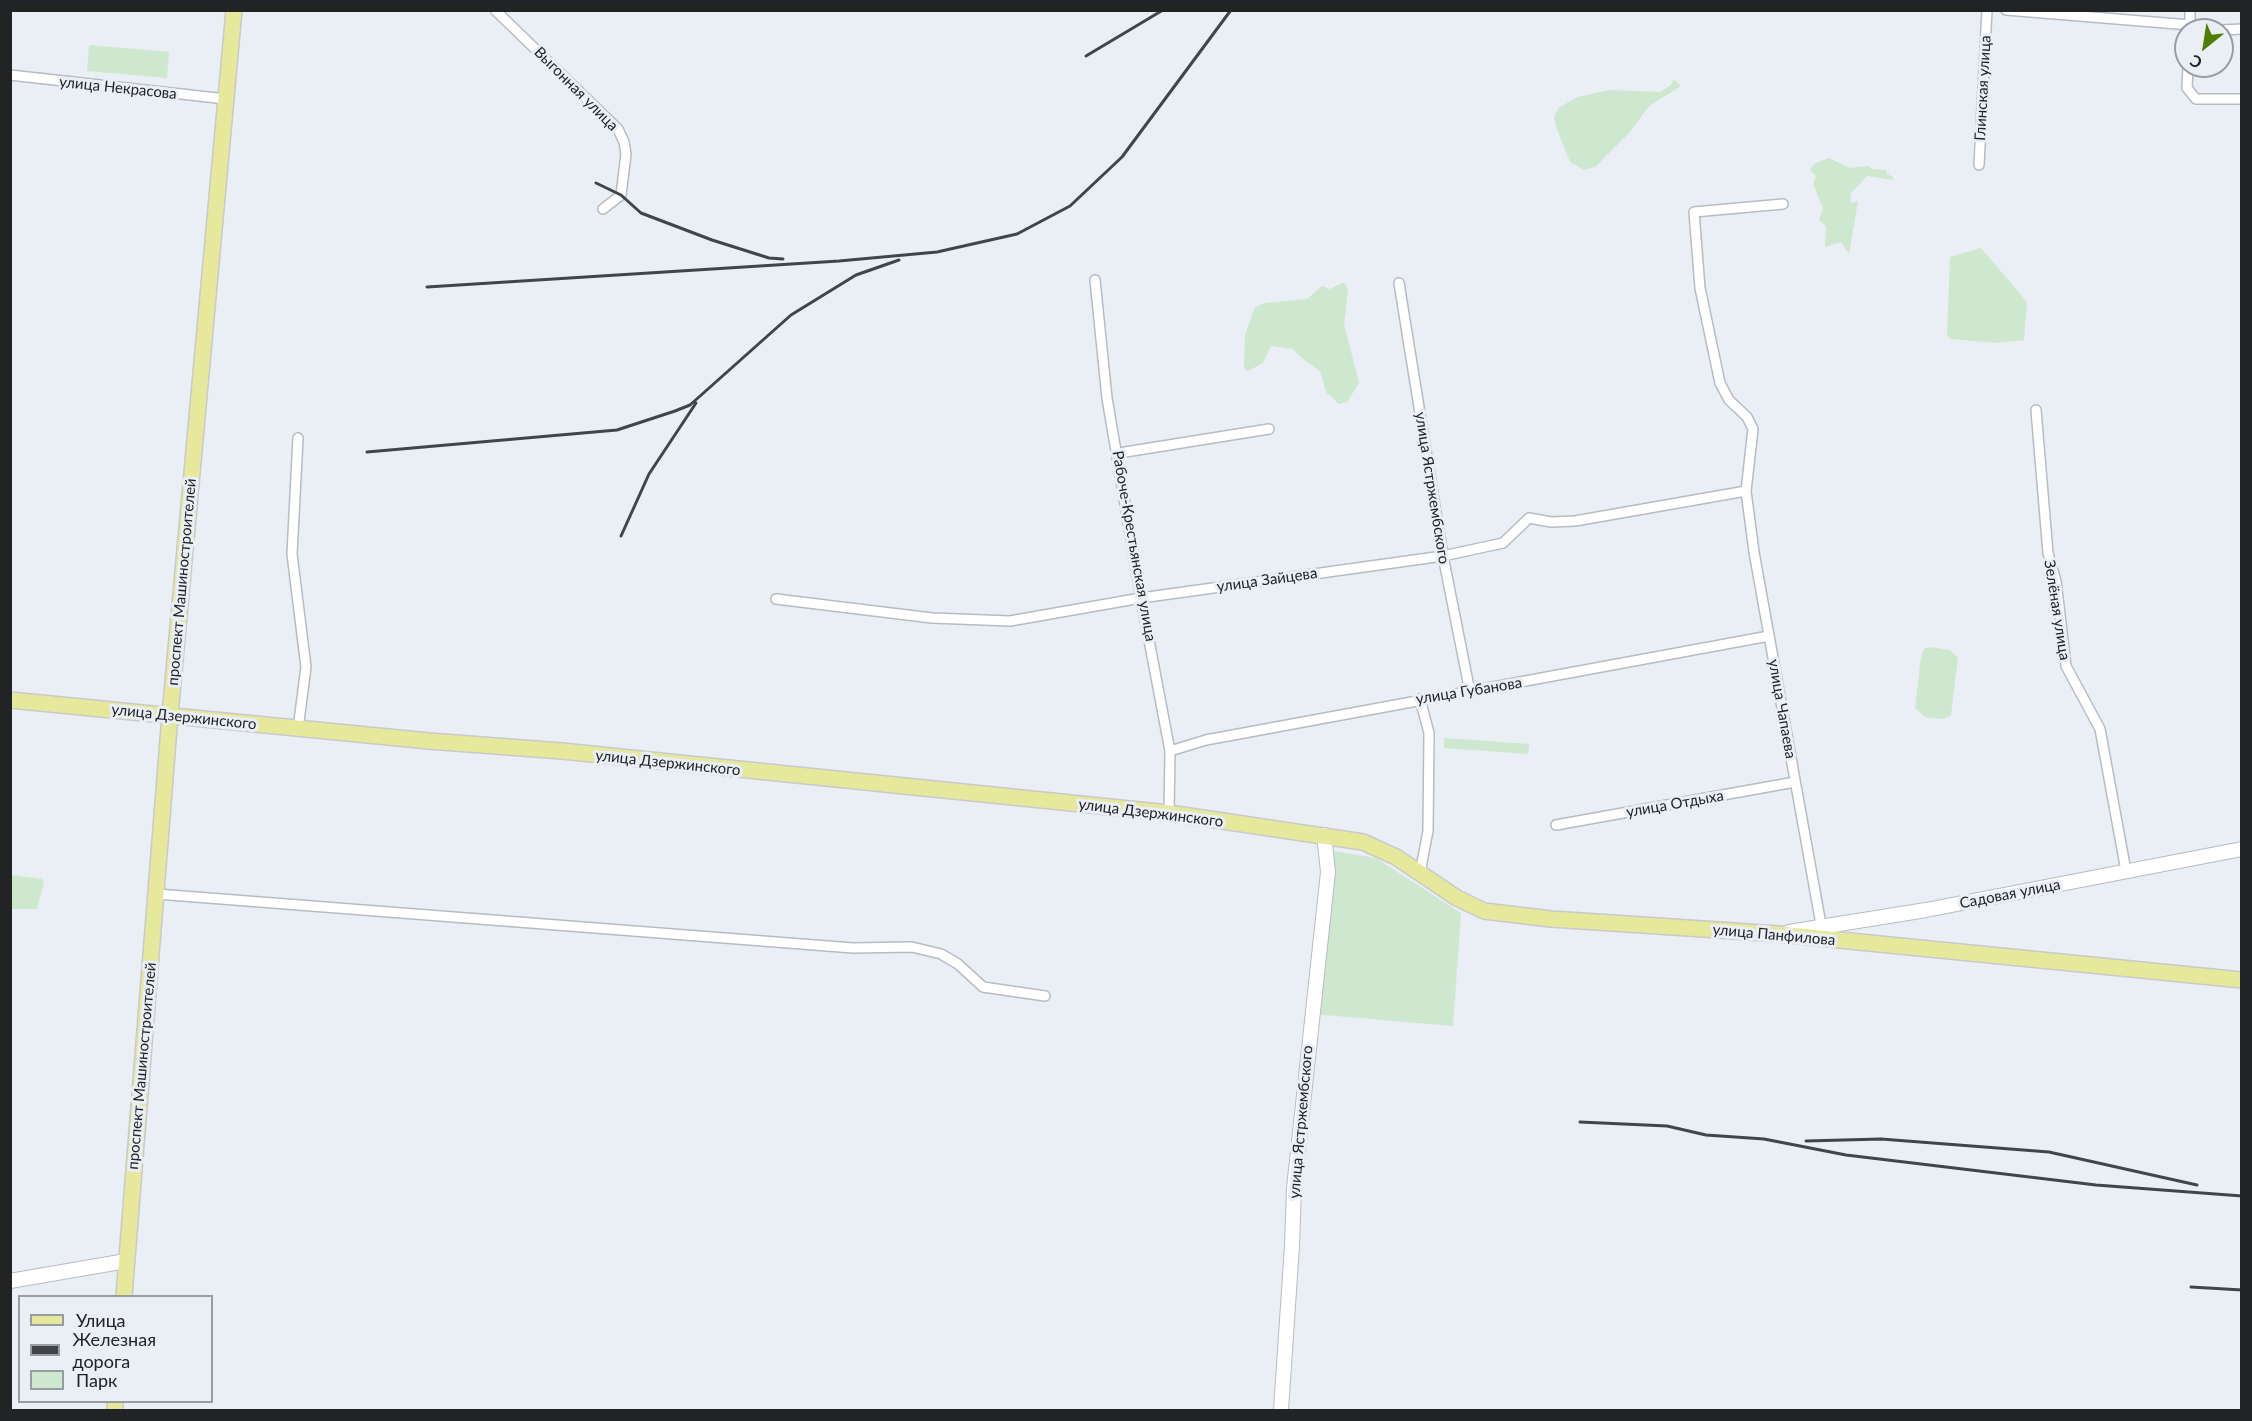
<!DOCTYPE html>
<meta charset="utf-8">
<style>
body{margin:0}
#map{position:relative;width:2252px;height:1421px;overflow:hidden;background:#e9eff4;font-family:Lato,sans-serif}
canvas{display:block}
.frame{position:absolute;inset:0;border:12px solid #212325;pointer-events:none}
.legend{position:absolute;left:18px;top:1295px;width:195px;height:108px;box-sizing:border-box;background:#e9eff4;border:2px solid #999da1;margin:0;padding:8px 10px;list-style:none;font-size:18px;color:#212325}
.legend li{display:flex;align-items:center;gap:12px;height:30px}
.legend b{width:30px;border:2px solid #999da1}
.north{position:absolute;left:2174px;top:18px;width:60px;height:60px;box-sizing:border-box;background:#e9eff4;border:2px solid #999da1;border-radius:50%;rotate:210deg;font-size:16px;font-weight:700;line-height:24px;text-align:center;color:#212325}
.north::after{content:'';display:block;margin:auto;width:21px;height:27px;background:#517d03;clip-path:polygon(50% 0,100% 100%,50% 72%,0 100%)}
</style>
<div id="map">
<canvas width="2252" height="1421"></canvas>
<div class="frame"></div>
<ul class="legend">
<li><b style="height:8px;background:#e6e89c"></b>Улица</li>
<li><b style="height:8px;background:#424548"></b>Железная дорога</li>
<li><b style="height:16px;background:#cee7cf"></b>Парк</li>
</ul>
<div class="north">С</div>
</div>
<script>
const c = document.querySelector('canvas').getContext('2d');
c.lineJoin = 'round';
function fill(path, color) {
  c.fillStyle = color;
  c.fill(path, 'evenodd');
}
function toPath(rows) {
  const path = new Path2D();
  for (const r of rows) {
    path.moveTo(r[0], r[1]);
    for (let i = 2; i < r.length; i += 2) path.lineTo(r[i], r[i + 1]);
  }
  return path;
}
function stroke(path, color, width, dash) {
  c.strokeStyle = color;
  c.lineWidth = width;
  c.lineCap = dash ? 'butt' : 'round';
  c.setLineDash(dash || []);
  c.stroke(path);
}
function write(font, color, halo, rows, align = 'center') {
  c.font = font + ' Lato,sans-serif';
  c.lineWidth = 6;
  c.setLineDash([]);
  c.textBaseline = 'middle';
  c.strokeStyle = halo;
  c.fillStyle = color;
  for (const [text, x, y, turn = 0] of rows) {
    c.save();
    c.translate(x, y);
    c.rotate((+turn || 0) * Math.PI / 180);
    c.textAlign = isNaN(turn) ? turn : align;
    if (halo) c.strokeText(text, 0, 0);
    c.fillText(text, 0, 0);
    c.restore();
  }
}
const green = toPath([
 [89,45,169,52,167,78,87,71],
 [1674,79,1681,86,1649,106,1629,133,1595,167,1584,170,1570,162,1557,129,1554,117,1558,108,1578,97,1609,90,1660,92,1671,85],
 [1829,158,1849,168,1869,166,1872,169,1886,170,1887,174,1893,177,1893,180,1867,176,1850,194,1851,203,1858,201,1849,254,1841,242,1825,247,1826,226,1819,220,1823,208,1813,184,1816,176,1810,170,1814,164],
 [1981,248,2027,302,2024,340,1996,343,1951,339,1947,336,1950,257],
 [1342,283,1346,284,1348,291,1344,324,1359,383,1347,402,1339,404,1326,392,1320,371,1303,359,1293,349,1271,346,1263,363,1248,371,1244,368,1245,335,1255,307,1265,303,1307,299,1322,286,1330,289],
 [1930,647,1950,650,1958,658,1951,715,1944,719,1925,717,1915,708,1921,657,1924,649],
 [1444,738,1529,744,1528,754,1444,748],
 [1333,851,1376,858,1461,913,1453,1026,1313,1014],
 [11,875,42,879,44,882,37,909,11,909]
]);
const street = toPath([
 [495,10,618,129,624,142,626,154,621,195,603,209],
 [2006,10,2190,25],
 [2190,28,2208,30],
 [2190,29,2190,10],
 [2222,30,2242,29],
 [2188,66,2187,88,2196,99,2242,99],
 [10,75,226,99],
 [1979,165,1987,10],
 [1783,204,1694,212,1700,288,1720,383,1729,400,1747,417,1753,429,1746,491,1754,552,1822,930],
 [1095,280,1107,398,1141,598,1170,751,1169,813],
 [1399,283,1443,556,1470,692],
 [2036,410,2048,553,2056,581,2066,666,2100,729,2126,871],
 [298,438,292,554,306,667,298,729],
 [1119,453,1269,429],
 [776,599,932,618,1010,621,1141,598,1443,556,1503,543,1529,518,1551,522,1575,521,1746,491],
 [1170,751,1206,740,1769,636],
 [1556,825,1795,782],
 [1420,873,1428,831,1429,733,1420,699],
 [157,894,853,948,912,947,941,954,958,964,983,987,1045,996]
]);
const secondary = toPath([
 [1789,932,1926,910,2242,849],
 [10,1281,126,1261],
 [1281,1410,1292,1246,1294,1188,1328,872,1324,835]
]);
const primary = toPath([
 [10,700,429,741,562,751,1169,813,1363,842,1396,857,1457,898,1484,911,1551,919,1779,934,2242,980],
 [124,1296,170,715,234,10],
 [115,1410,115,1402]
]);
const rail = toPath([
 [1086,56,1163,10],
 [596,183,621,195,641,213,712,240,769,258,783,259],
 [427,287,839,261,937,252,1017,234,1070,206,1122,157,1231,10],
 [367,452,617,430,675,411,690,405,791,315,856,275,899,260],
 [621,536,649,474,696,403],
 [1580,1122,1667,1126,1706,1135,1764,1139,1846,1155,2096,1185,2242,1196],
 [1806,1141,1881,1139,2049,1152,2197,1185],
 [2191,1287,2242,1290]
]);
const streetNames = [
 ["улица Некрасова",118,88,6],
 ["Глинская улица",1983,88,-87],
 ["Выгонная улица",576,89,45],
 ["улица Ястржембского",1432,488,81],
 ["Рабоче-Крестьянская улица",1134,546,80],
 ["улица Зайцева",1267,580,-8],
 ["проспект Машиностроителей",182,582,-85],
 ["Зелёная улица",2057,610,81],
 ["улица Губанова",1469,691,-9],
 ["улица Чапаева",1782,709,80],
 ["улица Дзержинского",184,717,6],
 ["улица Дзержинского",668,763,6],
 ["улица Отдыха",1675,804,-10],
 ["улица Дзержинского",1151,813,7],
 ["Садовая улица",2010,894,-11],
 ["улица Панфилова",1774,935,5],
 ["проспект Машиностроителей",142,1066,-85],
 ["улица Ястржембского",1301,1122,-85]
];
fill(green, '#cee7cf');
stroke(street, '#b7bcc2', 12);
stroke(secondary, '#b7bcc2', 16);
stroke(primary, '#cacacb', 18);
stroke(street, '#fff', 9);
stroke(secondary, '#fff', 14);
stroke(primary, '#e6e89c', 15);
stroke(rail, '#424548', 3);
write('15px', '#212325', '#e9eff4', streetNames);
</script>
